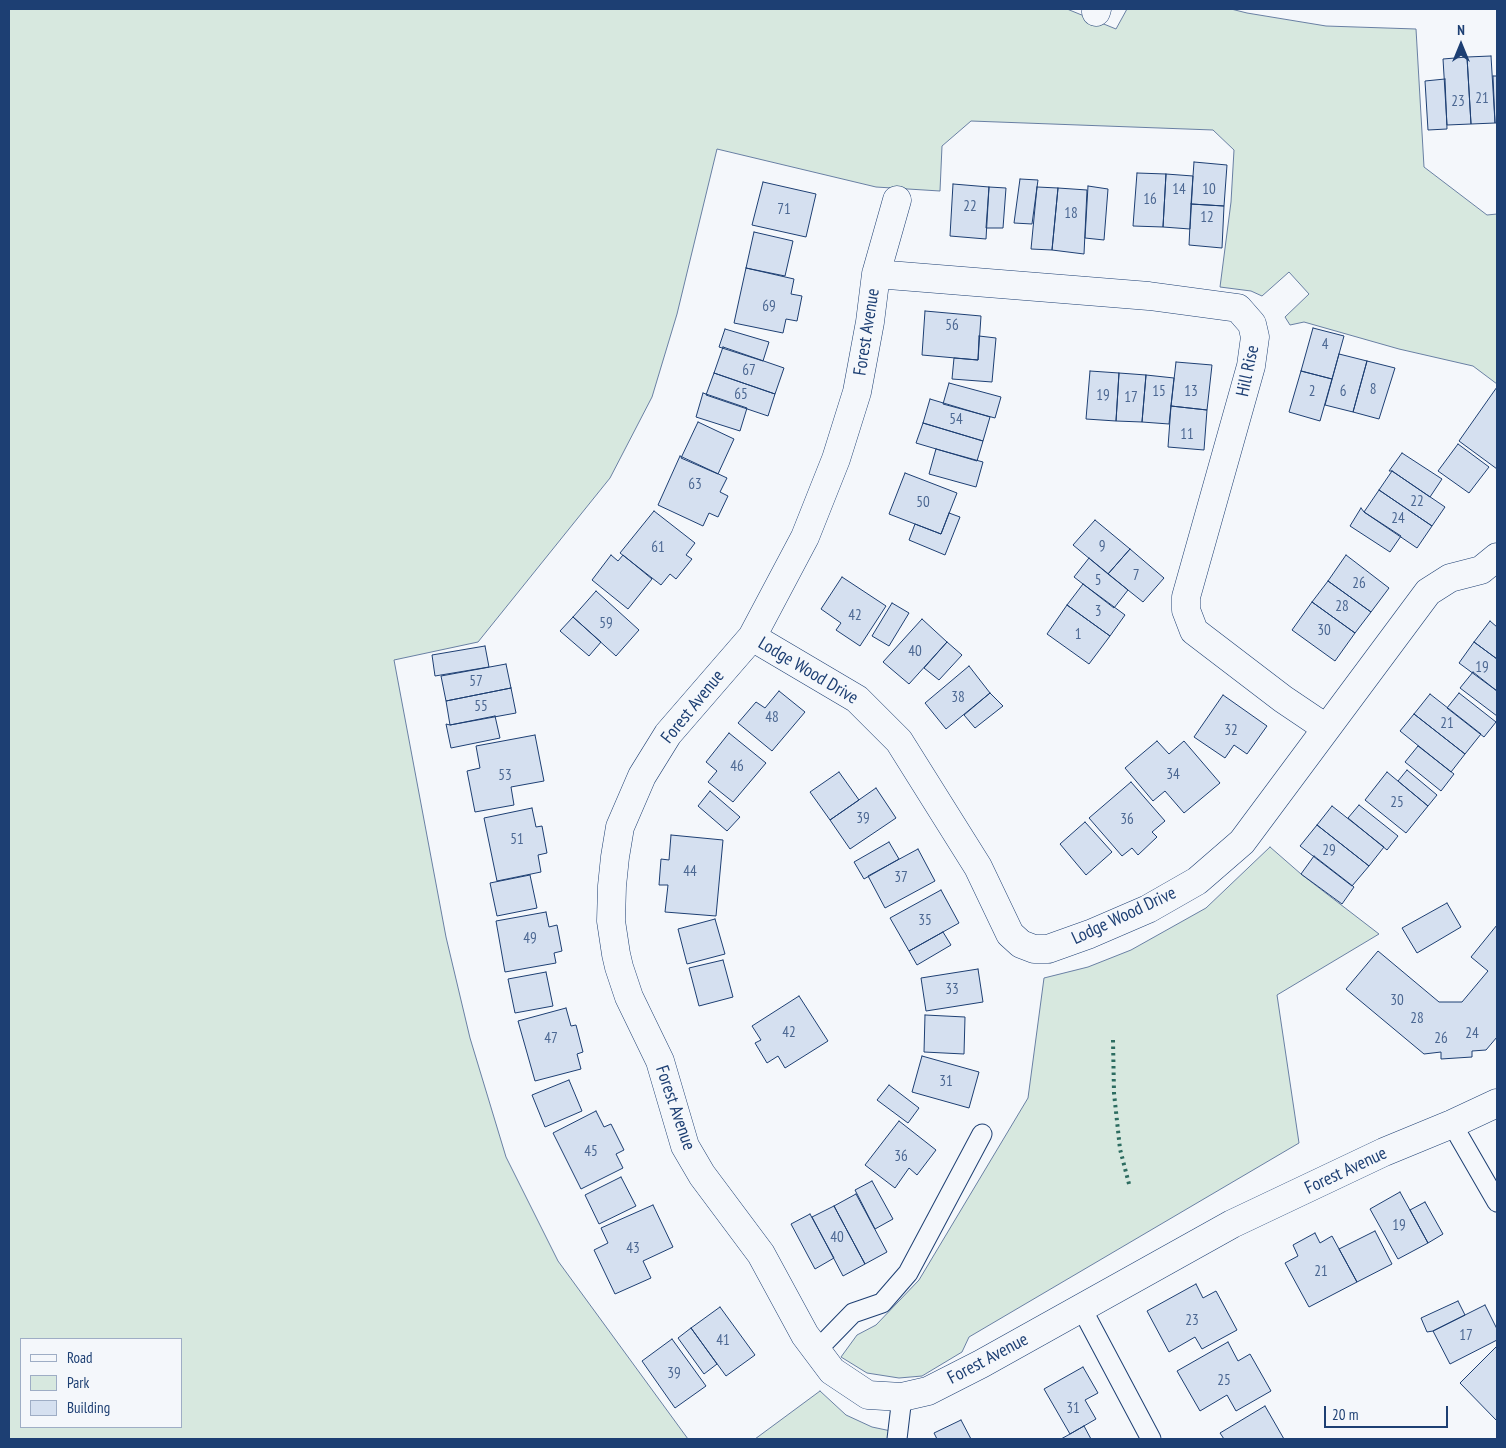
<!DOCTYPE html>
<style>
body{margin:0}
#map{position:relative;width:1506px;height:1448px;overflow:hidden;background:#f4f7fb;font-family:"PT Sans Narrow",sans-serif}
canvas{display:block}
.frame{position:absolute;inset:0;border:10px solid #1d3f73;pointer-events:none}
.legend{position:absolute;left:20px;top:1338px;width:162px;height:90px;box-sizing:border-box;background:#f4f7fb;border:1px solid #9eadc5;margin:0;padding:6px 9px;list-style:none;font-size:15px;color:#1d3f73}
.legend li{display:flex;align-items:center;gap:10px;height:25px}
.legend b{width:25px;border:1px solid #9eadc5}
.north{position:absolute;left:1436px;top:20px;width:50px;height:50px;-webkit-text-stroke:4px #f4f7fb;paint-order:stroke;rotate:0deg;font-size:14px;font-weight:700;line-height:20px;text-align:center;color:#1d3f73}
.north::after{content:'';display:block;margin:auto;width:18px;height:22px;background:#1d3f73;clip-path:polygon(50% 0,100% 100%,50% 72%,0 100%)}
.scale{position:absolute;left:1324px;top:1406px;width:124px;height:22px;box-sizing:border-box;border:2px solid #1d3f73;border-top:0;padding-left:6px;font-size:15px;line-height:18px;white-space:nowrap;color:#1d3f73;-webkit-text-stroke:4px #f4f7fb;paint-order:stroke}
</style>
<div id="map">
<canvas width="1506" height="1448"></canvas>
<div class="frame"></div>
<ul class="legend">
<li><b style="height:6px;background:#f4f7fb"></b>Road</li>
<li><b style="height:14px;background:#d7e8df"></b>Park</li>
<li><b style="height:14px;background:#d5e0f0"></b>Building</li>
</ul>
<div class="north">N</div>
<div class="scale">20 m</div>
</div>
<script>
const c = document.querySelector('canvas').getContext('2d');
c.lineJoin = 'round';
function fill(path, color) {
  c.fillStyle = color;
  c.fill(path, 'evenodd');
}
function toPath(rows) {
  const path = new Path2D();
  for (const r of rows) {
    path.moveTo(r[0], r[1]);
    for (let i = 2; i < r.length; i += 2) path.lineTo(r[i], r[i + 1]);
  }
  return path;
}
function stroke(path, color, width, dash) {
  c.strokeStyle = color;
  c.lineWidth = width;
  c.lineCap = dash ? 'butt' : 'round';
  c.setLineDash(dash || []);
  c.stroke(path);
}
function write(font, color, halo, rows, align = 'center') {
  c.font = font + ' "PT Sans Narrow",sans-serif';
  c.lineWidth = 4;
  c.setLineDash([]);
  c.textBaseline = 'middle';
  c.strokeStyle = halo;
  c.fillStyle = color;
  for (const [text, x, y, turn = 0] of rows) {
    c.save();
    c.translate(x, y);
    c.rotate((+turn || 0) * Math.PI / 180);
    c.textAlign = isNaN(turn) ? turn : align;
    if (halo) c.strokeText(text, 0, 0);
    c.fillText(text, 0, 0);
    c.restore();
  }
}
const green = toPath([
 [9,9,1067,9,1116,29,1127,9,1231,9,1247,13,1326,26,1416,29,1424,167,1487,215,1497,214,1497,384,1473,366,1399,349,1304,322,1290,325,1285,317,1309,294,1289,272,1262,296,1251,291,1220,287,1231,202,1234,150,1213,130,971,121,942,146,940,191,876,187,717,149,677,314,652,397,610,478,478,642,394,660,446,937,470,1038,506,1157,558,1261,688,1439,9,1439,9,9],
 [21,1339,181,1339,181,1427,21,1427,21,1339],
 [1270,847,1301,874,1379,934,1277,995,1299,1143,969,1337,962,1352,922,1376,899,1378,867,1373,841,1357,857,1335,876,1325,919,1280,1028,1098,1044,978,1088,967,1131,950,1206,908,1270,847],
 [820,1391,846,1415,872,1427,891,1431,890,1439,755,1439,820,1391]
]);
const building = toPath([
 [1491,56,1495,123,1471,124,1467,57,1491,56],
 [1467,57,1471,124,1447,125,1443,59,1467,57],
 [1493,76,1497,76,1497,123,1495,123,1493,76],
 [1445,79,1447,129,1428,130,1425,81,1445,79],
 [1194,162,1227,165,1224,206,1191,204,1194,162],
 [1137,173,1166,174,1163,227,1133,226,1137,173],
 [1166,174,1193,176,1190,229,1163,227,1166,174],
 [1020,179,1038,180,1032,224,1014,223,1020,179],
 [763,182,816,194,806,237,752,225,763,182],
 [953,184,989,187,986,239,950,236,953,184],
 [1088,186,1108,189,1104,240,1085,238,1088,186],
 [989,187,1006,188,1003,228,986,228,989,187],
 [1037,187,1058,188,1052,250,1031,249,1037,187],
 [1058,188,1087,190,1084,254,1052,250,1058,188],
 [1191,204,1224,206,1222,248,1189,245,1191,204],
 [754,232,793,241,785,276,746,268,754,232],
 [746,268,794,279,791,294,802,296,797,321,786,319,783,333,734,323,746,268],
 [925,311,981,316,978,360,922,355,925,311],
 [1313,328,1344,336,1332,379,1301,371,1313,328],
 [725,329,769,342,763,361,719,347,725,329],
 [979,336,996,338,992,382,952,379,954,358,978,360,979,336],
 [723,347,784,368,775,394,714,373,723,347],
 [1339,354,1367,361,1353,412,1325,405,1339,354],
 [1367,361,1395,368,1379,419,1353,412,1367,361],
 [1176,362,1212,365,1207,410,1171,406,1176,362],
 [1090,371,1119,373,1116,421,1086,419,1090,371],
 [1301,371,1332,379,1320,421,1289,412,1301,371],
 [714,373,775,394,768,416,706,395,714,373],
 [1119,373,1146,375,1142,422,1116,421,1119,373],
 [1146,375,1174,378,1169,424,1142,422,1146,375],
 [949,383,1001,397,995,418,943,404,949,383],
 [1497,387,1497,469,1459,441,1497,387],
 [703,393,747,408,740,431,696,417,703,393],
 [930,399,990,417,983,441,923,423,930,399],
 [1171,406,1207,410,1204,450,1168,447,1171,406],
 [698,422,734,439,718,474,681,458,698,422],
 [923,423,983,441,977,461,916,443,923,423],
 [1458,444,1489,467,1469,493,1438,471,1458,444],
 [936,449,983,462,976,487,929,474,936,449],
 [1402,453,1442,479,1430,497,1392,471,1389,471,1402,453],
 [680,456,727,478,720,492,728,496,718,517,709,513,703,526,658,505,680,456],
 [1392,471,1445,507,1432,526,1379,490,1392,471],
 [905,473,957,493,941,534,889,514,905,473],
 [1379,490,1432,526,1417,548,1364,512,1379,490],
 [1361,508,1364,512,1401,536,1390,552,1350,526,1361,508],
 [654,511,695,543,686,555,692,559,676,579,670,574,661,585,620,553,654,511],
 [949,513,960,517,945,555,909,540,915,524,941,534,949,513],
 [1095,520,1130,549,1108,574,1073,545,1095,520],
 [1130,549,1164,578,1143,602,1108,574,1130,549],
 [611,555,618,561,623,555,652,579,628,609,592,580,611,555],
 [1346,555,1389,588,1371,612,1328,581,1346,555],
 [1089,558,1128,590,1114,608,1074,577,1089,558],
 [842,577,886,606,860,646,836,630,841,623,821,609,842,577],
 [1328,581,1371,612,1355,633,1312,602,1328,581],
 [1083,584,1125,615,1110,636,1067,605,1083,584],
 [596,591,639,630,616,656,573,617,596,591],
 [1312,602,1355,633,1335,661,1292,630,1312,602],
 [892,603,909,613,889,646,872,636,892,603],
 [1067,605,1110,636,1089,664,1047,634,1067,605],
 [573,617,601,642,589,656,560,631,573,617],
 [922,619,947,642,909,684,883,662,922,619],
 [1490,621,1497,627,1497,659,1474,642,1490,621],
 [947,642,962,655,939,680,924,668,947,642],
 [1474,642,1497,659,1497,691,1459,663,1474,642],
 [485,646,489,667,435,676,432,655,485,646],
 [506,664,511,688,446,701,441,676,506,664],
 [969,666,990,693,946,729,925,703,969,666],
 [1473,672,1497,691,1497,716,1460,688,1473,672],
 [511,688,516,713,450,725,446,701,511,688],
 [779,691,805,712,772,751,738,723,756,702,765,708,779,691],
 [990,693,1003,706,975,728,964,715,990,693],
 [1459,693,1496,722,1484,737,1447,708,1459,693],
 [1430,694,1481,734,1465,754,1414,714,1430,694],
 [1223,695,1267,726,1247,754,1234,745,1225,758,1194,737,1223,695],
 [1414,714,1465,754,1451,772,1400,731,1414,714],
 [495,716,500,738,451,748,446,724,450,725,495,716],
 [729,733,766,763,733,802,708,782,717,771,706,762,729,733],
 [535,735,544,781,511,787,514,805,475,812,467,771,480,768,476,746,535,735],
 [1157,741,1169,754,1184,741,1220,783,1184,813,1165,791,1153,801,1125,768,1157,741],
 [1418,746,1454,774,1441,791,1405,762,1418,746],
 [1407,770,1437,795,1428,806,1398,781,1407,770],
 [839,772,859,800,830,820,810,792,839,772],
 [1387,772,1428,806,1406,833,1365,800,1387,772],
 [1131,782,1165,821,1152,832,1157,837,1138,855,1132,848,1122,856,1089,818,1131,782],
 [876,788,896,818,850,849,830,820,876,788],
 [710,791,740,817,727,831,698,806,710,791],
 [1359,805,1398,836,1387,850,1348,818,1359,805],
 [1332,806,1384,847,1369,866,1317,825,1332,806],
 [532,808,536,827,542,826,547,853,538,855,541,872,497,881,484,818,532,808],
 [1085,822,1112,852,1086,875,1060,844,1085,822],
 [1317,825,1369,866,1352,886,1300,846,1317,825],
 [671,835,723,840,716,916,665,912,668,885,659,885,661,859,669,860,671,835],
 [889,842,899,859,864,879,854,862,889,842],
 [918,849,935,881,885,908,868,876,918,849],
 [1314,856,1354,887,1342,904,1301,874,1314,856],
 [530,875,537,908,497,916,490,883,530,875],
 [941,890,959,923,909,951,890,918,941,890],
 [1447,903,1461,927,1417,953,1402,928,1447,903],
 [546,912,549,927,557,925,562,951,554,953,556,963,505,972,496,921,546,912],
 [715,919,725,954,687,964,678,929,715,919],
 [1497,925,1497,1037,1486,1050,1472,1051,1472,1057,1441,1059,1441,1052,1424,1054,1346,989,1378,951,1439,1002,1462,1002,1488,971,1471,957,1497,925],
 [943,932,951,945,917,965,909,951,943,932],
 [723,960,733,997,699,1006,689,968,723,960],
 [978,969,983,1002,926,1011,921,978,978,969],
 [546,972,553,1006,515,1013,508,979,546,972],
 [799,996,828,1041,785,1068,778,1056,767,1063,755,1043,761,1040,752,1026,799,996],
 [566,1008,571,1026,576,1025,583,1052,577,1054,581,1069,535,1081,518,1021,566,1008],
 [925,1015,965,1017,964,1054,924,1052,925,1015],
 [922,1056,979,1072,969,1108,912,1092,922,1056],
 [569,1080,582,1111,545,1127,532,1095,569,1080],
 [889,1085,919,1108,908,1123,877,1100,889,1085],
 [596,1111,604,1127,611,1124,624,1150,616,1154,623,1168,581,1189,553,1133,596,1111],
 [899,1121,936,1150,917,1175,909,1168,895,1188,865,1165,899,1121],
 [621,1177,636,1206,599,1224,585,1195,621,1177],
 [872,1181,893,1219,875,1229,855,1190,872,1181],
 [1400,1192,1428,1243,1398,1259,1370,1209,1400,1192],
 [856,1194,887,1252,865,1264,834,1206,856,1194],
 [1425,1202,1443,1234,1428,1243,1410,1210,1425,1202],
 [653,1205,673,1247,643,1261,651,1278,615,1294,594,1250,608,1243,601,1228,653,1205],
 [834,1206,865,1264,843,1276,812,1217,834,1206],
 [810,1214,834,1258,815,1269,791,1224,810,1214],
 [1375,1231,1392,1264,1357,1282,1339,1249,1375,1231],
 [1315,1233,1320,1243,1332,1236,1357,1282,1309,1307,1285,1263,1298,1256,1293,1245,1315,1233],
 [1196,1284,1203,1298,1216,1291,1237,1330,1202,1349,1195,1337,1169,1352,1147,1311,1196,1284],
 [1458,1301,1465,1315,1433,1331,1427,1332,1421,1318,1458,1301],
 [1485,1305,1497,1329,1497,1340,1450,1364,1433,1331,1485,1305],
 [720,1307,755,1355,726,1376,691,1328,720,1307],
 [691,1328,717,1364,704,1374,678,1338,691,1328],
 [672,1339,706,1386,675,1408,642,1361,672,1339],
 [1228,1342,1238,1361,1250,1354,1271,1391,1236,1411,1227,1395,1200,1411,1177,1371,1228,1342],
 [1497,1346,1497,1421,1460,1383,1497,1346],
 [1083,1367,1098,1393,1085,1400,1096,1419,1070,1434,1044,1389,1083,1367],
 [1265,1406,1284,1439,1224,1439,1220,1433,1265,1406],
 [961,1420,971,1439,937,1439,934,1433,961,1420],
 [1084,1426,1091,1439,1061,1439,1070,1434,1084,1426]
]);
const service = toPath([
 [1452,1124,1497,1202],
 [1082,1309,1151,1439],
 [817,1350,853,1313,882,1303,908,1273,982,1134],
 [897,1439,902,1397]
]);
const minor = toPath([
 [1096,12,1097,9],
 [897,200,876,274,870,322,857,392,836,459,805,537,752,637,668,734,642,776,620,827,615,857,612,886,611,921,616,954,619,967,629,997,660,1061,685,1146,702,1175,761,1254,805,1335,832,1371,868,1395,902,1397,928,1391,981,1364,1232,1224,1384,1152,1452,1124,1497,1103],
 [876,274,1149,296,1238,308,1252,324,1255,337,1251,366,1186,597,1186,610,1194,631,1283,699,1326,728],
 [752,637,857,699,899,741,978,867,1010,934,1021,944,1034,949,1048,949,1090,934,1148,909,1197,881,1242,842,1428,592,1450,578,1481,570,1497,557]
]);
const hedge = toPath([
 [1113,1040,1114,1093,1120,1149,1129,1184]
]);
const numberNames = [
 ["21",1482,99],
 ["23",1458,102],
 ["14",1179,190],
 ["10",1209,190],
 ["16",1150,200],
 ["22",970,207],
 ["71",784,210],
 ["18",1071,214],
 ["12",1207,218],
 ["69",769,307],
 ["56",952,326],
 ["4",1325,345],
 ["67",749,371],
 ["8",1373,390],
 ["15",1159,392],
 ["13",1191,392],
 ["2",1312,392],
 ["6",1343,392],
 ["65",741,395],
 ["19",1103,396],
 ["17",1131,398],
 ["54",956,420],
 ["11",1187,435],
 ["63",695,485],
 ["22",1417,502],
 ["50",923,503],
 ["24",1398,519],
 ["9",1102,547],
 ["61",658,548],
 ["7",1136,576],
 ["5",1098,581],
 ["26",1359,584],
 ["28",1342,607],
 ["3",1098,612],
 ["42",855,616],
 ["59",606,624],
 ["30",1324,631],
 ["1",1078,635],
 ["40",915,652],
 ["19",1482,668],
 ["57",476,682],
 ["38",958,698],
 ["55",481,707],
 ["48",772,718],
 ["21",1447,724],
 ["32",1231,731],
 ["46",737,767],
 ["34",1173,775],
 ["53",505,776],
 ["25",1397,803],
 ["39",863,819],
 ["36",1127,820],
 ["51",517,840],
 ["29",1329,851],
 ["44",690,872],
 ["37",901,878],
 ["35",925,921],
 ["49",530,939],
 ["33",952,990],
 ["30",1397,1001],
 ["28",1417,1019],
 ["42",789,1033],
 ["24",1472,1034],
 ["47",551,1039],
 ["26",1441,1039],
 ["31",946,1082],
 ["45",591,1152],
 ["36",901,1157],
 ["19",1399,1226],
 ["40",837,1238],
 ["43",633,1249],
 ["21",1321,1272],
 ["23",1192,1321],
 ["17",1466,1336],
 ["41",723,1341],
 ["39",674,1374],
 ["25",1224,1381],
 ["31",1073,1409]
];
const streetNames = [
 ["Forest Avenue",867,332,-81],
 ["Hill Rise",1248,371,-78],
 ["Lodge Wood Drive",808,671,31],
 ["Forest Avenue",693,707,-51],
 ["Lodge Wood Drive",1124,916,-25],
 ["Forest Avenue",675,1108,71],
 ["Forest Avenue",1346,1171,-25],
 ["Forest Avenue",988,1359,-28]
];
fill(green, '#d7e8df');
stroke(green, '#687fa3', 1);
fill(building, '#d5e0f0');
stroke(building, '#1d3f73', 1);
stroke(service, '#1d3f73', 21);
stroke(minor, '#1d3f73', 29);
stroke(service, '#f4f7fb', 19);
stroke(minor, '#f4f7fb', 28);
stroke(hedge, '#2c6c60', 4, [2.5, 4]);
write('15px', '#4b6792', null, numberNames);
write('18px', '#1d3f73', '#f4f7fb', streetNames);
</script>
